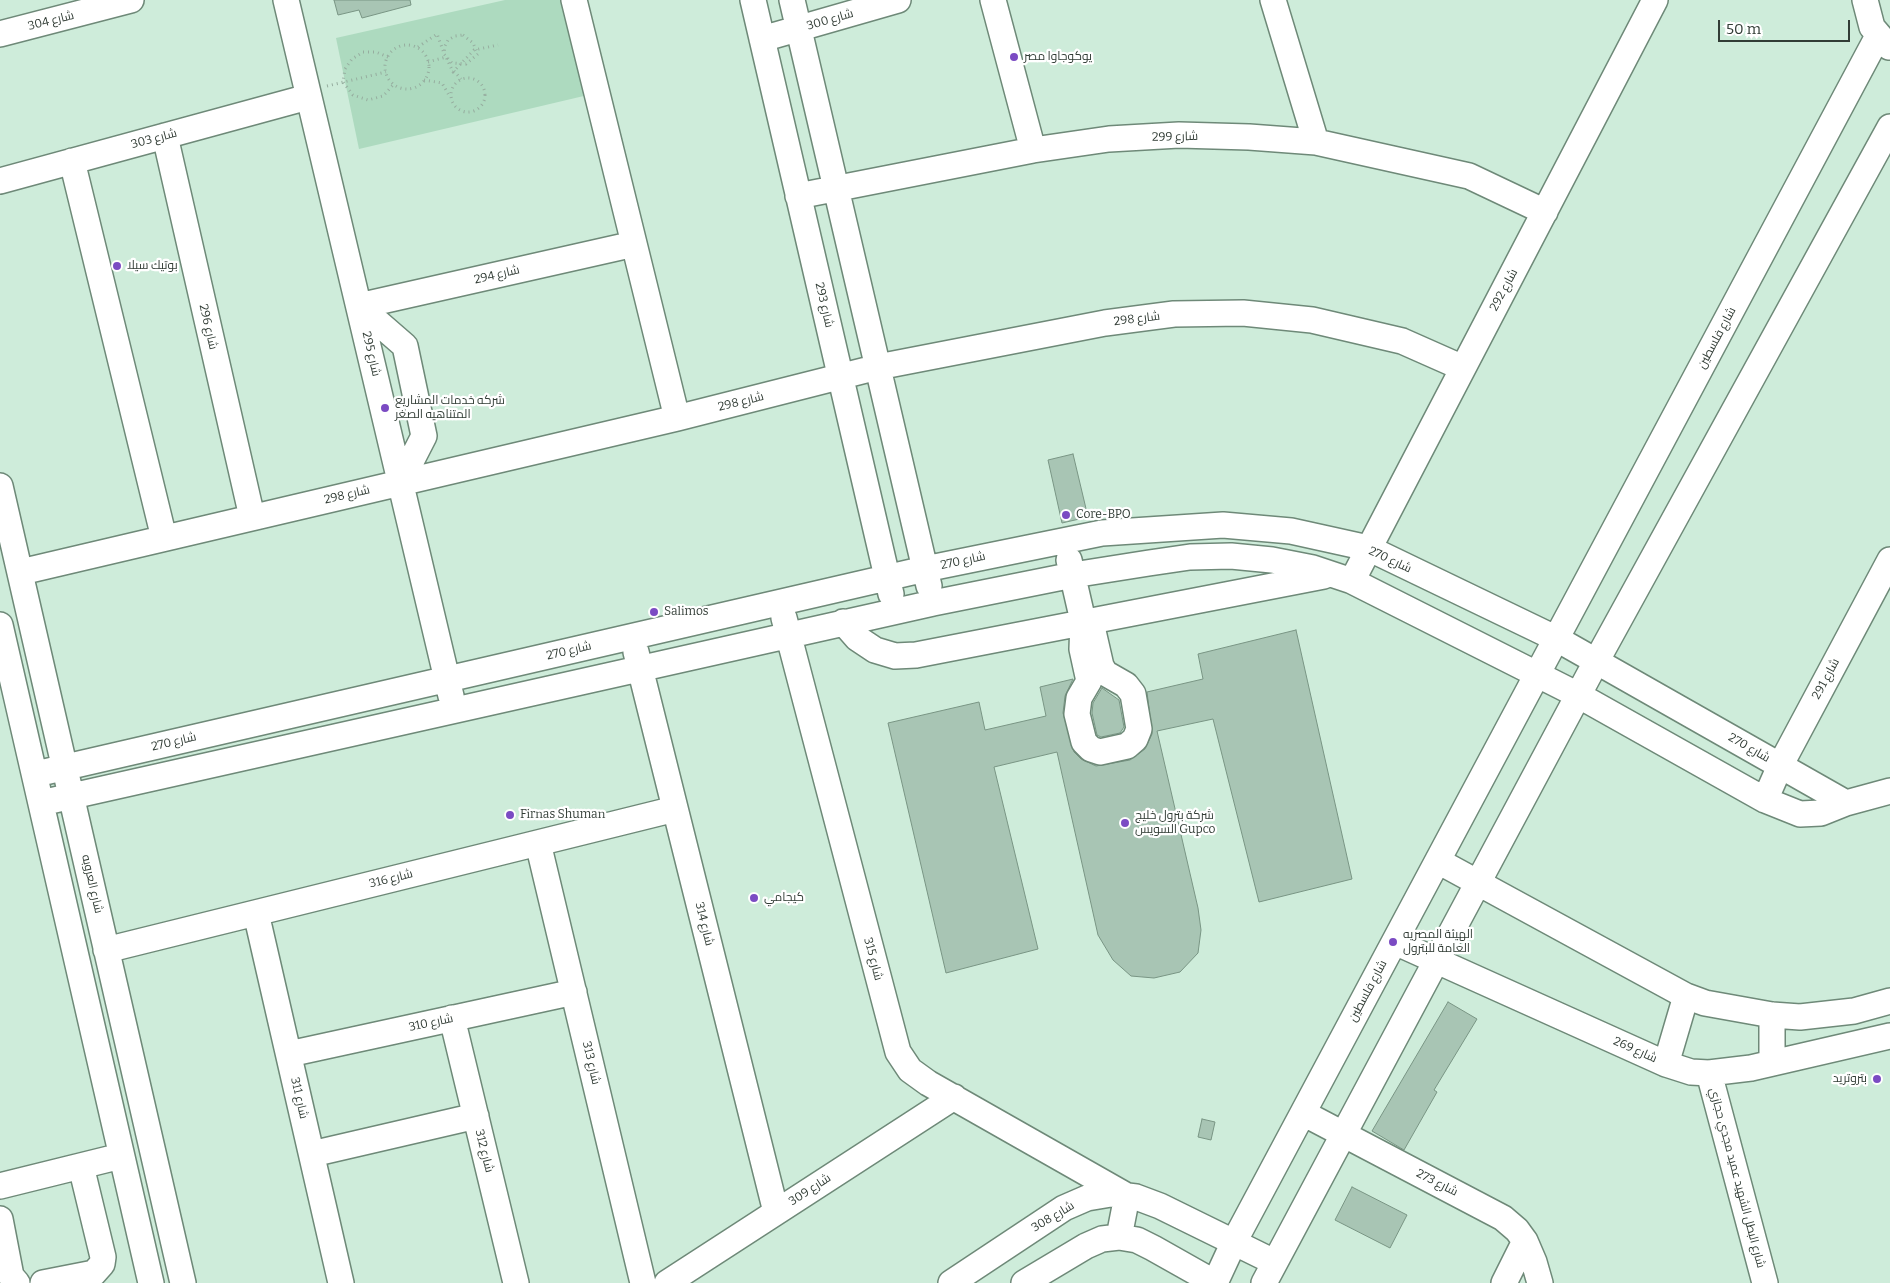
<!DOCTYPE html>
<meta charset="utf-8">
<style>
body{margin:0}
#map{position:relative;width:1890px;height:1283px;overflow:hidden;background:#ceecda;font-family:Bitter,serif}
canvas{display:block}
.scale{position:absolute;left:1718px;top:20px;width:132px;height:22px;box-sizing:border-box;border:2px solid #313c35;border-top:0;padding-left:6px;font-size:15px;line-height:18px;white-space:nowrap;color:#313c35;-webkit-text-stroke:4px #fff;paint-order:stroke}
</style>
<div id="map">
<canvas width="1890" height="1283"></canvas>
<div class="scale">50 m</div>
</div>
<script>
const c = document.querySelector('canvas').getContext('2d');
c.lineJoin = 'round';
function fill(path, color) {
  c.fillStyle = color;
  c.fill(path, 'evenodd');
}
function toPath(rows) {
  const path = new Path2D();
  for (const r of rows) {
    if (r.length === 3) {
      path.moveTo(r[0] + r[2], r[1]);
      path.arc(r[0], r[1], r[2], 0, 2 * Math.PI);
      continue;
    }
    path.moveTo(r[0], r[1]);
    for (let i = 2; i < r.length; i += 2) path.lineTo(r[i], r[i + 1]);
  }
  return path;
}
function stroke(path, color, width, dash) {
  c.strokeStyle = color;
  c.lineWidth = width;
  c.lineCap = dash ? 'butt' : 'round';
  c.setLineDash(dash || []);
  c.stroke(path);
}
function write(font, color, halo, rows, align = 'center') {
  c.font = font + ' Bitter,Cairo,serif';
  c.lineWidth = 4.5;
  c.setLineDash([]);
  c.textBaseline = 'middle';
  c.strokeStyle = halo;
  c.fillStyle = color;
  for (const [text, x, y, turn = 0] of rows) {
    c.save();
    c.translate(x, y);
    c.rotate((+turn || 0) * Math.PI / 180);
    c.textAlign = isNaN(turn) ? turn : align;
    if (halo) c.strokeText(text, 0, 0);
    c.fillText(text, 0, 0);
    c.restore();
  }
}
const green = toPath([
 [505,0,566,0,588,95,359,149,336,38]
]);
const building = toPath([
 [334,0,410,0,411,5,362,18,359,10,338,15,334,0],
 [1073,454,1088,517,1062,523,1048,460,1073,454],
 [1296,630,1352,879,1259,902,1213,719,1157,731,1198,908,1201,930,1198,953,1180,972,1154,978,1131,976,1113,960,1098,935,1057,752,994,767,1038,949,946,973,888,723,979,702,985,730,1046,716,1040,687,1073,679,1065,696,1063,713,1074,752,1081,759,1096,766,1130,760,1145,749,1152,734,1147,692,1203,679,1198,654,1296,630],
 [1102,688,1119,700,1124,727,1120,733,1101,737,1097,735,1092,713,1093,703,1102,688],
 [1448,1002,1477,1019,1434,1090,1437,1092,1404,1150,1372,1131,1448,1002],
 [1202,1119,1215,1122,1211,1140,1198,1137,1202,1119],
 [1352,1187,1407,1215,1390,1248,1335,1220,1352,1187]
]);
const path = toPath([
 [463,35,473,43,478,54,466,64,452,63,444,54,445,46,448,40,455,36,463,35],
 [407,67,22],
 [418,47,437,34,444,53],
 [388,57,376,52,363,52,352,59,345,69,343,82,353,95,368,100,383,96,394,84],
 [428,62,446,57,453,72,474,50,498,45],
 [454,71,461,79],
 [468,95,17],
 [424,80,442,83,450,97],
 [327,86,386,72]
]);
const minor = toPath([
 [286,0,451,696],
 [574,0,677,418],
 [753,0,891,594],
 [792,0,929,586],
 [993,0,1033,150],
 [1273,0,1316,142],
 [1865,0,1872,27,1889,47],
 [0,34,131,0],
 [762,39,898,0],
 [165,136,252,517],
 [72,161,164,538],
 [0,181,308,97],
 [798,196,1033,150,1109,139,1179,135,1249,137,1316,142,1469,176,1545,212],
 [359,306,634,244],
 [359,306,405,346,424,436,400,483],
 [0,486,183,1283],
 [1069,560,1083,621],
 [21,572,677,418,878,367,1105,323,1174,314,1243,313,1312,320,1402,341,1463,368],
 [1352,581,1655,0],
 [784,618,898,1052,910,1070,928,1083,1127,1196,1119,1237],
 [1083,621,1093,631,1101,666,1105,673,1126,685,1133,694,1139,729,1135,739,1127,746,1100,752,1091,749,1084,742,1077,714,1079,698,1089,681,1082,649,1083,621],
 [843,622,857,638,875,650,895,656,916,655,1324,576],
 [0,625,151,1283],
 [636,652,776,1212],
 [36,774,925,569,1102,533,1223,525,1291,531,1368,548,1557,639,1846,803],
 [1765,800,1780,766,1890,560],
 [41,803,933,603,1073,575,1149,563,1190,557,1231,556,1272,560,1313,568,1352,581,1578,695,1765,800,1800,814,1821,813,1846,803,1890,791],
 [538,843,643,1283],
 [1438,861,1686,996,1705,1003,1772,1015,1800,1017,1854,1011,1890,1001],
 [256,913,341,1283],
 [1395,942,1666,1064,1691,1072,1709,1073,1751,1068,1890,1036],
 [106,950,675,809],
 [452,1018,516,1283],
 [289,1054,574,992],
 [1772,1063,1772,1015],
 [1666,1064,1686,996],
 [1709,1073,1765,1283],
 [1303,1113,1503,1218,1517,1230,1525,1241,1534,1262,1540,1283],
 [312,1154,476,1116],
 [0,1186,121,1156],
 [0,1219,11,1276,17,1283],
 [43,1283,94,1273,102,1264,103,1257,81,1166],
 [667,1283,954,1097],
 [951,1283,1064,1208,1087,1198,1111,1194,1136,1197,1160,1206,1274,1262],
 [1024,1283,1086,1246,1102,1239,1119,1237,1137,1240,1153,1248,1215,1283],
 [1215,1283,1234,1242,1878,36],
 [1264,1283,1597,660,1890,127],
 [1504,1283,1525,1241]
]);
const markers = [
 [1014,57,5,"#7b4bc3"],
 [117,266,5,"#7b4bc3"],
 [385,408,5,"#7b4bc3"],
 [1066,515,5,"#7b4bc3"],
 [654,612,5,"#7b4bc3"],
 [510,815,5,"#7b4bc3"],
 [1125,823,5,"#7b4bc3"],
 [754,898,5,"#7b4bc3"],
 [1393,942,5,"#7b4bc3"],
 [1877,1079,5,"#7b4bc3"]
];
const streetNames = [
 ["شارع 300",830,20,-16],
 ["شارع 304",51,21,-14],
 ["شارع 299",1175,137,-1],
 ["شارع 303",154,139,-15],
 ["شارع 294",497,275,-13],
 ["شارع 292",1504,290,-62],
 ["شارع 293",824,305,77],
 ["شارع 298",1137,319,-7],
 ["شارع 296",208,327,77],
 ["شارع فلسطين",1717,338,-62],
 ["شارع 295",371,354,77],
 ["شارع 298",741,402,-14],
 ["شارع 298",347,495,-13],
 ["شارع 270",1390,560,25],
 ["شارع 270",963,561,-12],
 ["شارع 270",569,651,-13],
 ["شارع 291",1826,679,-62],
 ["شارع 270",174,742,-13],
 ["شارع 270",1749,748,30],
 ["شارع 316",391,879,-14],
 ["شارع العروبه",92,884,77],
 ["شارع 314",704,924,76],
 ["شارع 315",873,959,75],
 ["شارع فلسطين",1368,991,-62],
 ["شارع 310",431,1023,-12],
 ["شارع 269",1635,1050,24],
 ["شارع 313",591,1063,77],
 ["شارع 311",299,1098,77],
 ["شارع 312",484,1151,76],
 ["شارع البطل الشهيد عميد مجدي حجازي",1737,1178,75],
 ["شارع 273",1437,1183,27],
 ["شارع 309",810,1190,-33],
 ["شارع 308",1053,1217,-31]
];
const poiNames = [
 ["يوكوجاوا مصر",1024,57],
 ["بوتيك سيلا",127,266],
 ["شركه خدمات المشاريع",395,401],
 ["المتناهيه الصغر",395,415],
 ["Core-BPO",1076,515],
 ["Salimos",664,612],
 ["Firnas Shuman",520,815],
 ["شركة بترول خليج",1135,816],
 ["السويس Gupco",1135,830],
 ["كيجامي",764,898],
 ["الهيئة المصريه",1403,935],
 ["العامة للبترول",1403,949],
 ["بتروتريد",1867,1079,"right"]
];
fill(green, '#addabf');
fill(building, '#a8c5b4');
stroke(building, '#799584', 1);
stroke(minor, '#6e8978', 28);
stroke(path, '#96ad9f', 3, [1, 4]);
stroke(minor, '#fff', 25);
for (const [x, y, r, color] of markers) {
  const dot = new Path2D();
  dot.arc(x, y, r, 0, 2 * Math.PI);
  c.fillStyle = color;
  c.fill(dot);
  stroke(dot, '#fff', 2);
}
write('12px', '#313c35', '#fff', streetNames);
write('12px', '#313c35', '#fff', poiNames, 'left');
</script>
